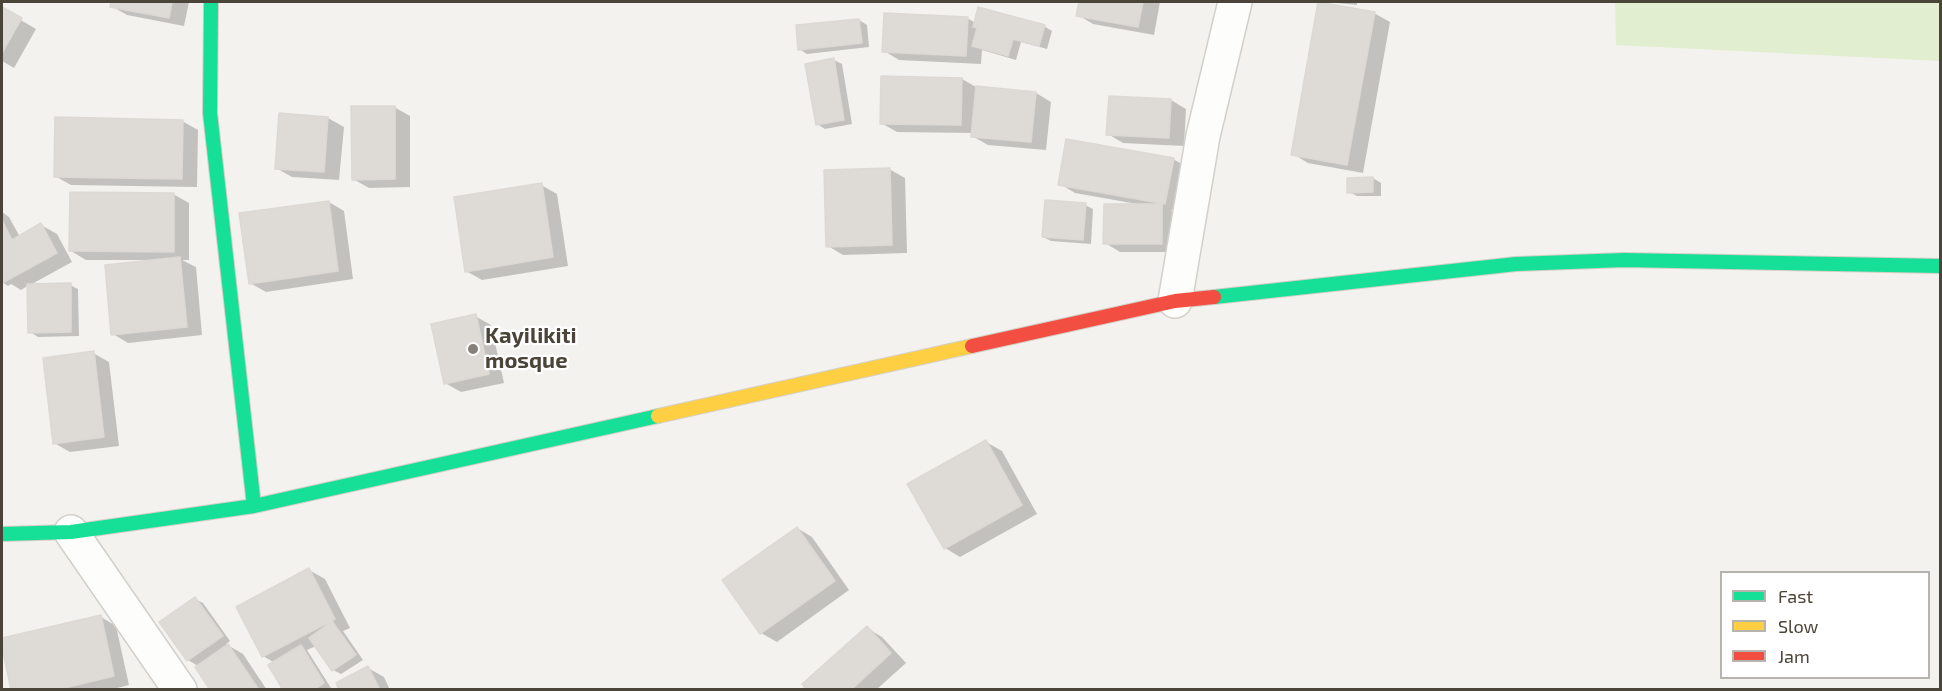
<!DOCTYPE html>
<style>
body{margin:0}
#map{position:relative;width:1942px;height:691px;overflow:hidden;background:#f4f2ee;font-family:"Exo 2",sans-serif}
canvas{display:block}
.frame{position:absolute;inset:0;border:3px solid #4b4439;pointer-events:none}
.legend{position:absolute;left:1720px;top:571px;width:210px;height:108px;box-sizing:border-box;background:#fff;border:2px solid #b7b4b0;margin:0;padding:8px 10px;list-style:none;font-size:18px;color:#4b4439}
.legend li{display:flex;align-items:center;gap:12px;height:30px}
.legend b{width:30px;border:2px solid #b7b4b0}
</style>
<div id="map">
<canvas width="1942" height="691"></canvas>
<div class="frame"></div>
<ul class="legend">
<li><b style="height:8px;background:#16e098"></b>Fast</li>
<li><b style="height:8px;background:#ffcf43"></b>Slow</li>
<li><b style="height:8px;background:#f24e42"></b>Jam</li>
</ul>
</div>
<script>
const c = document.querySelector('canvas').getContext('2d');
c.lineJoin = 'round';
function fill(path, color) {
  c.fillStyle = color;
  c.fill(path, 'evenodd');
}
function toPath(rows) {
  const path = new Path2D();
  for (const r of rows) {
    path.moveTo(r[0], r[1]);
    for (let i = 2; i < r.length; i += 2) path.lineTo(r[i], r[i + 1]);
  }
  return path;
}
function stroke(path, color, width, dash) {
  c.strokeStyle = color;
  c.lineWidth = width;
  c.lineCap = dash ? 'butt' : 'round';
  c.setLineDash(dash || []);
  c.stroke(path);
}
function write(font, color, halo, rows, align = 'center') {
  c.font = font + ' "Exo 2",sans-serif';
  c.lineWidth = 4.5;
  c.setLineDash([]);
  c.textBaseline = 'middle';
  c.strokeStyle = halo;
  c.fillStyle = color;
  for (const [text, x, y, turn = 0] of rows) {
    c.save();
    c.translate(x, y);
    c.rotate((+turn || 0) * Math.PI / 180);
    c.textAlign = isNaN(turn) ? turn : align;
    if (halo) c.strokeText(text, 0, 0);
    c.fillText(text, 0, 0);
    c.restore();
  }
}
const green = toPath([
 [1615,2,1940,2,1940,61,1616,45]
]);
const shadow = toPath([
 [112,2,189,2,184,26,127,15,111,6],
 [1080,2,1160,2,1154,35,1093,24,1078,15],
 [1327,2,1357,2,1357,5],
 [2,9,36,29,14,68,2,61],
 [1374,13,1390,22,1363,173,1308,163,1293,154],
 [967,18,976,23,1044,26,1052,31,1047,49,1021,42,1016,60,982,50,981,64,899,60,884,51],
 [859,20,867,25,869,47,807,54,799,49],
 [834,60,842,64,852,124,825,129,817,124],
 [962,79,976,87,1036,93,1051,102,1046,150,988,145,972,136,972,133,897,132,881,123],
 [1171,100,1186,109,1184,146,1123,143,1108,134],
 [394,107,410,116,410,187,369,188,353,179],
 [281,114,328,118,344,127,339,180,292,177,276,168],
 [182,121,198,130,197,187,71,185,55,176],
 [1173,159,1189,168,1181,212,1170,210,1178,215,1177,252,1120,252,1105,243,1137,204,1075,193,1060,184],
 [889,169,905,178,907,253,843,255,828,246],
 [1373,178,1381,183,1381,196,1357,196,1349,192,1349,179],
 [541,185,557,194,568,266,482,280,466,271],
 [173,194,189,203,189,260,182,260,196,267,202,335,128,343,113,334,149,260,86,260,71,251],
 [329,202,344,211,353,279,266,292,250,283],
 [1085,205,1093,209,1091,244,1051,241,1043,237],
 [2,212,9,217,20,237,41,225,57,234,72,262,30,285,70,285,78,289,79,336,38,337,30,332,29,285,21,290,11,284,8,286,2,282],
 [475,316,491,325,504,383,461,392,445,383],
 [93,353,109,362,119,446,70,452,54,443],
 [986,442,1002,451,1037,514,960,557,945,548],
 [797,528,812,537,849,590,777,642,761,633],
 [309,570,325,579,350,628,343,631,363,660,341,674,333,670,316,646,307,650,331,688,285,690,275,663,263,656],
 [195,599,203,603,230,641,226,644,243,654,267,690,212,690,198,666,188,660,161,622],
 [101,617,116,626,129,685,109,690,13,690,2,640],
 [867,628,882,637,906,663,876,690,809,690],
 [368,668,384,677,390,690,341,690]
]);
const building = toPath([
 [111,2,172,2,169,18,110,7,111,2],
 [1079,2,1143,2,1138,27,1076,16,1079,2],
 [1318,2,1375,12,1347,165,1291,155,1318,2],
 [2,7,22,18,2,53,2,7],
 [978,7,1045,25,1039,46,1013,39,1008,56,972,46,977,28,973,27,978,7],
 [884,13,968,17,966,56,882,52,884,13],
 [859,19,862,43,798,50,796,25,859,19],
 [834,58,844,120,816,125,805,64,834,58],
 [881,76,962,78,961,125,880,124,881,76],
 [976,86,1036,92,1031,142,971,137,976,86],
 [1109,96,1171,99,1169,138,1106,135,1109,96],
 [351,106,395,106,395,179,352,180,351,106],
 [279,113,328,117,324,172,275,169,279,113],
 [55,117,183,120,182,179,54,177,55,117],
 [1066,139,1174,158,1165,204,1058,185,1066,139],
 [890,168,892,245,826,247,824,170,890,168],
 [1373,177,1373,192,1347,193,1347,178,1373,177],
 [542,183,553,257,465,272,454,197,542,183],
 [70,192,174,193,174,252,69,251,70,192],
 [1045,200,1086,203,1083,240,1042,237,1045,200],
 [329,201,338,271,249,284,239,213,329,201],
 [1104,204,1162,204,1162,244,1103,244,1104,204],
 [2,220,12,240,41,223,57,253,4,282,2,277,2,220],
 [180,257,187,327,111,335,105,265,180,257],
 [71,283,71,332,28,333,27,284,71,283],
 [476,314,489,374,444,384,431,324,476,314],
 [94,351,104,437,53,444,43,358,94,351],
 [986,440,1022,505,944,549,907,484,986,440],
 [797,527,835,581,760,634,722,580,797,527],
 [309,568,335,619,262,657,236,607,309,568],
 [195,597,223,636,187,661,159,622,195,597],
 [101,615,114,676,56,690,11,690,2,647,2,638,101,615],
 [332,621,356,655,332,671,309,638,332,621],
 [867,626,891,653,851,690,807,690,802,684,867,626],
 [228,644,259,690,210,690,195,667,228,644],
 [301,645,324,683,314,690,283,690,268,665,301,645],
 [368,666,380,690,339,690,336,683,368,666]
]);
const street = toPath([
 [1175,301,1203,136,1235,2],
 [71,532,180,690]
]);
const fast = toPath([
 [211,2,210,113,254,506],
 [1214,297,1516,264,1624,260,1940,266],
 [2,534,71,532,254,506,658,416]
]);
const slow = toPath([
 [658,416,972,346]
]);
const jam = toPath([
 [972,346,1175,301,1214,297]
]);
const markers = [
 [473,349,6,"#868178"]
];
const poiNames = [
 ["Kayilikiti",485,336],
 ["mosque",485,361]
];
fill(green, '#e1eecf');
fill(shadow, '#0003');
fill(building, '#dedbd6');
stroke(building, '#dcd9d4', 1.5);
stroke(street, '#d2d0cb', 36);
stroke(fast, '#d3cfc5', 16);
stroke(slow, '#d3cfc5', 16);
stroke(jam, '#d3cfc5', 16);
stroke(street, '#fdfdfc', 33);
stroke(fast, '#16e098', 14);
stroke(slow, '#ffcf43', 14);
stroke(jam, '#f24e42', 14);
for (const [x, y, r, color] of markers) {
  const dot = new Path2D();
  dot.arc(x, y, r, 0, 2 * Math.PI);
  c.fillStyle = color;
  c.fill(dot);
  stroke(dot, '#fff', 2);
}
write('bold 22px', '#4b4439', '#fff', poiNames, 'left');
</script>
